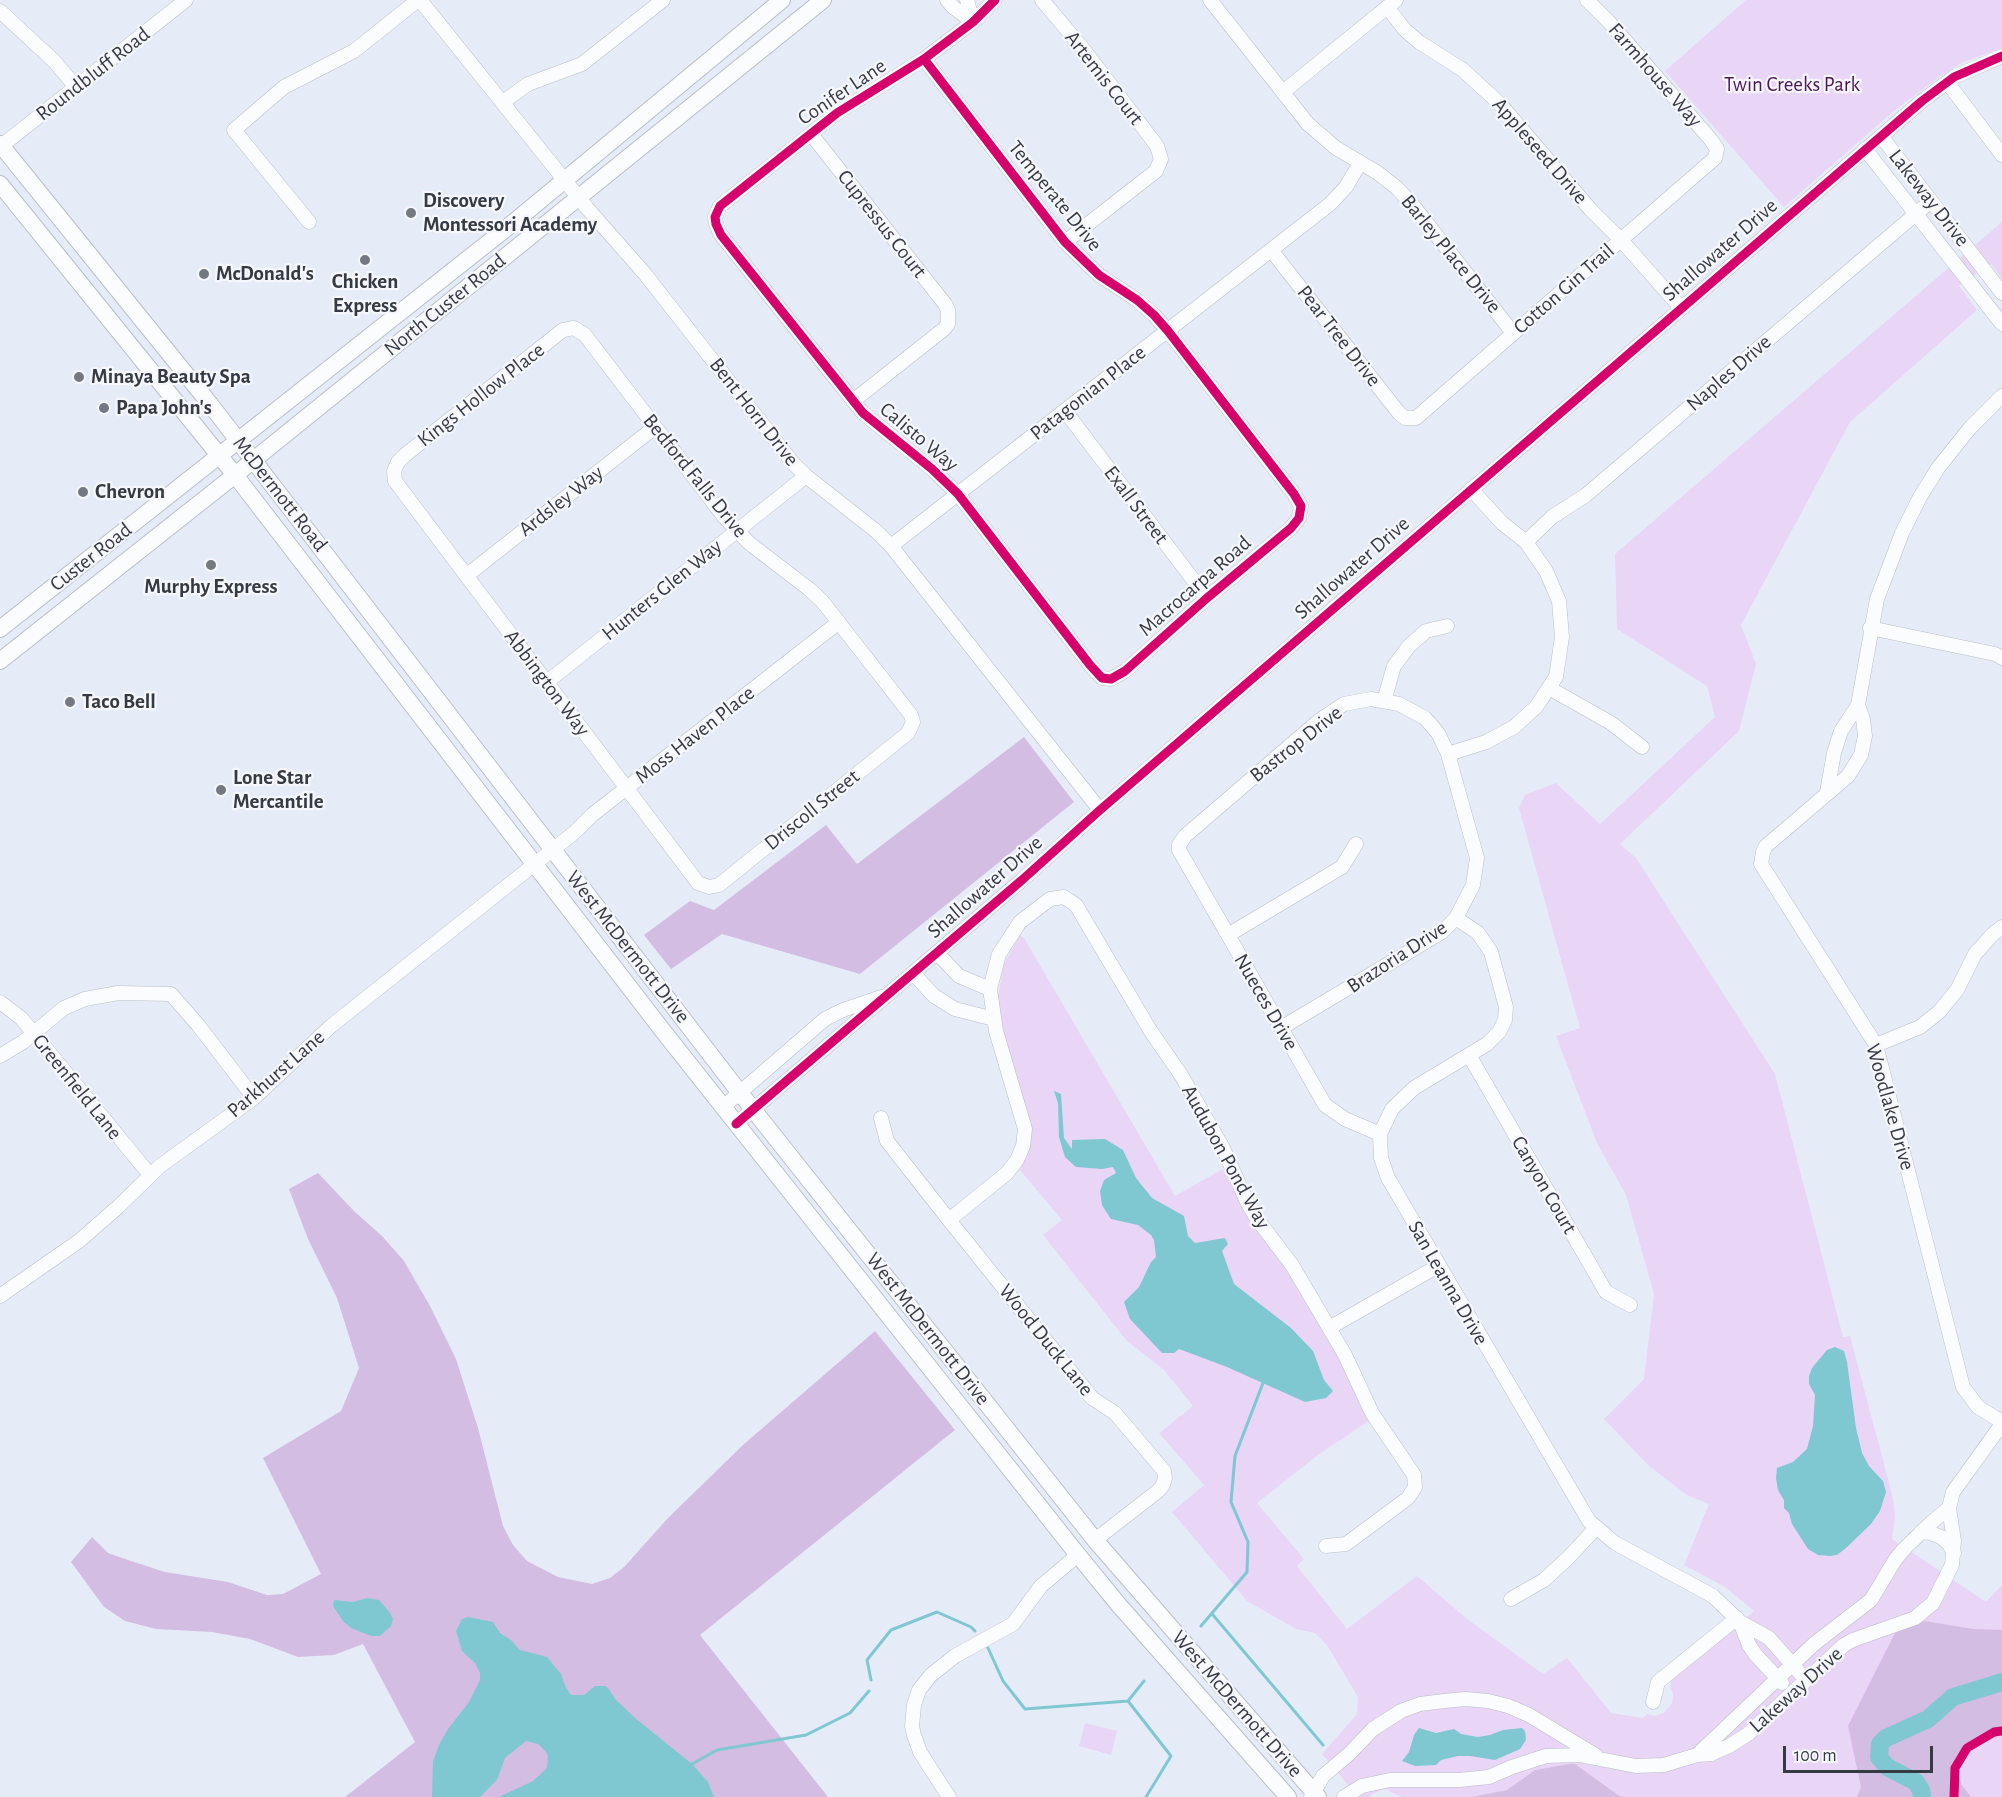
<!DOCTYPE html>
<style>
body{margin:0}
#map{position:relative;width:2002px;height:1797px;overflow:hidden;background:#e6ecf7;font-family:"Alegreya Sans",sans-serif}
canvas{display:block}
.scale{position:absolute;left:1783px;top:1746px;width:150px;height:27px;box-sizing:border-box;border:3px solid #353a43;border-top:0;padding-left:8px;font-size:18px;line-height:21px;white-space:nowrap;color:#353a43;-webkit-text-stroke:4px #f5f7fc;paint-order:stroke}
</style>
<div id="map">
<canvas width="2002" height="1797"></canvas>
<div class="scale">100 m</div>
</div>
<script>
const c = document.querySelector('canvas').getContext('2d');
c.lineJoin = 'round';
function fill(path, color) {
  c.fillStyle = color;
  c.fill(path, 'evenodd');
}
function toPath(rows) {
  const path = new Path2D();
  for (const r of rows) {
    path.moveTo(r[0], r[1]);
    for (let i = 2; i < r.length; i += 2) path.lineTo(r[i], r[i + 1]);
  }
  return path;
}
function stroke(path, color, width, dash) {
  c.strokeStyle = color;
  c.lineWidth = width;
  c.lineCap = dash ? 'butt' : 'round';
  c.setLineDash(dash || []);
  c.stroke(path);
}
function write(font, color, halo, rows, align = 'center') {
  c.font = font + ' "Alegreya Sans",sans-serif';
  c.lineWidth = 4.5;
  c.setLineDash([]);
  c.textBaseline = 'middle';
  c.strokeStyle = halo;
  c.fillStyle = color;
  for (const [text, x, y, turn = 0] of rows) {
    c.save();
    c.translate(x, y);
    c.rotate((+turn || 0) * Math.PI / 180);
    c.textAlign = isNaN(turn) ? turn : align;
    if (halo) c.strokeText(text, 0, 0);
    c.fillText(text, 0, 0);
    c.restore();
  }
}
const green = toPath([
 [1746,0,2002,0,2002,48,1963,62,1939,77,1895,110,1784,207,1665,71],
 [2002,222,2002,279,1991,264,1959,286,1977,310,1850,422,1741,625,1756,664,1739,731,1620,844,1636,858,1775,1074,1843,1337,1850,1336,1893,1498,1895,1518,1892,1539,1986,1602,2002,1585,2002,1797,1625,1797,1618,1795,1580,1768,1550,1768,1535,1770,1507,1790,1471,1797,1401,1797,1386,1789,1374,1793,1369,1797,1358,1797,1322,1754,1357,1714,1358,1697,1327,1645,1315,1633,1296,1629,1247,1601,1172,1512,1204,1485,1159,1433,1193,1406,1164,1370,1127,1341,1043,1235,1062,1220,1020,1170,1027,1155,1031,1130,999,1020,998,996,1004,963,1020,935,1024,938,1175,1196,1223,1169,1255,1229,1284,1266,1345,1369,1359,1403,1369,1421,1318,1455,1257,1503,1304,1559,1297,1566,1347,1629,1417,1576,1467,1619,1543,1674,1567,1658,1611,1713,1643,1718,1647,1714,1655,1716,1664,1713,1672,1703,1673,1694,1670,1687,1672,1678,1754,1611,1725,1587,1684,1565,1709,1504,1687,1495,1648,1465,1604,1419,1644,1379,1654,1294,1626,1195,1597,1143,1556,1036,1580,1028,1519,808,1525,795,1556,783,1600,824,1715,717,1707,686,1617,629,1615,554],
 [1085,1723,1117,1731,1111,1755,1079,1746]
]);
const forest = toPath([
 [1024,737,1074,802,860,974,722,934,671,969,644,935,690,901,714,910,826,825,857,864],
 [318,1173,354,1211,383,1237,404,1261,430,1306,456,1359,478,1428,503,1526,513,1545,527,1561,558,1577,592,1584,610,1578,624,1567,668,1518,744,1444,875,1331,955,1430,700,1635,828,1797,345,1797,415,1742,363,1644,334,1655,298,1657,250,1639,212,1632,156,1629,125,1621,104,1607,71,1562,92,1537,108,1553,128,1560,165,1572,228,1582,267,1595,283,1594,321,1574,263,1458,341,1411,359,1368,337,1298,308,1239,289,1189],
 [1925,1621,1973,1629,2002,1630,2002,1734,1978,1746,1967,1755,1958,1771,1961,1784,1971,1797,1857,1797,1861,1787,1848,1726,1895,1633],
 [1569,1764,1575,1764,1618,1795,1625,1797,1471,1797,1507,1790,1535,1770]
]);
const water = toPath([
 [1054,1091,1061,1094,1064,1138,1072,1149,1072,1140,1105,1139,1123,1150,1136,1178,1152,1198,1184,1216,1188,1236,1195,1243,1225,1238,1228,1244,1222,1251,1234,1284,1291,1328,1313,1351,1324,1380,1333,1391,1326,1398,1305,1402,1227,1367,1179,1349,1174,1353,1162,1353,1130,1319,1124,1302,1139,1287,1151,1262,1156,1257,1154,1240,1151,1235,1138,1225,1111,1219,1102,1205,1100,1191,1104,1180,1116,1173,1113,1167,1102,1169,1076,1167,1065,1157,1059,1137,1058,1103],
 [1835,1347,1844,1351,1847,1362,1856,1428,1862,1453,1869,1466,1883,1481,1886,1492,1880,1511,1871,1524,1846,1548,1837,1555,1830,1556,1818,1555,1808,1549,1792,1524,1789,1513,1784,1508,1784,1500,1778,1490,1776,1478,1777,1468,1793,1462,1807,1449,1813,1426,1815,1395,1809,1384,1809,1376,1812,1368,1827,1350],
 [367,1598,379,1600,390,1613,393,1619,391,1626,380,1636,371,1636,351,1628,343,1621,333,1606,334,1600,353,1602],
 [468,1617,493,1622,500,1633,511,1640,520,1650,547,1657,561,1674,566,1688,571,1695,584,1695,595,1686,605,1686,609,1689,615,1699,635,1718,692,1764,708,1782,714,1797,499,1797,533,1781,547,1768,548,1757,546,1752,538,1744,526,1741,505,1758,497,1780,480,1797,432,1797,433,1761,439,1745,448,1729,469,1702,480,1680,480,1673,475,1663,462,1651,456,1631,462,1619],
 [1419,1728,1436,1733,1454,1729,1461,1734,1478,1737,1490,1735,1503,1730,1522,1728,1525,1731,1526,1740,1520,1749,1495,1760,1470,1756,1458,1756,1441,1760,1436,1765,1415,1766,1402,1761,1409,1752,1414,1735]
]);
const stream = toPath([
 [1213,1615,1323,1745],
 [1201,1626,1247,1572,1248,1542,1231,1502,1235,1456,1263,1383],
 [988,1648,1003,1681,1025,1709,1128,1701,1144,1681],
 [871,1680,867,1660,891,1630,937,1612,971,1627,975,1631],
 [1128,1701,1171,1756,1146,1797],
 [692,1764,717,1750,806,1735,850,1713,869,1691]
]);
const river = toPath([
 [1922,1797,1921,1790,1916,1782,1887,1767,1879,1757,1880,1744,1886,1738,1928,1719,1953,1697,2002,1682]
]);
const minor = toPath([
 [420,0,587,208,645,274,793,463,806,476,876,531,891,546,1100,810],
 [947,0,953,7,973,22],
 [967,0,973,22],
 [1042,0,1084,50,1157,146,1161,159,1156,171,1065,242],
 [1210,0,1308,124,1336,148,1378,173,1397,188,1415,208,1513,333],
 [1387,7,1405,30,1419,42,1463,70,1500,104,1590,209,1621,240,1681,308],
 [0,11,54,61,76,87],
 [924,59,1065,242,1099,275,1137,300,1154,315,1168,331,1294,494,1301,506,1299,518,1291,528,1207,598,1125,671,1111,679,1102,678,1090,665,958,494,932,469,863,413,721,235,716,224,715,217,720,206,837,113,924,59,973,22,995,0],
 [1947,82,2002,155],
 [1283,92,1396,0],
 [503,102,528,84,582,64,663,0],
 [811,134,945,304,948,310,948,324,944,329,853,401],
 [1881,136,2002,293],
 [0,147,186,0],
 [1865,149,2002,324],
 [309,222,234,130,284,87,354,51,418,0],
 [1271,250,1399,413,1405,418,1416,418,1715,158,1717,149,1711,140,1610,23,1587,0],
 [574,328,585,335,725,518,749,543,809,589,822,601,911,715,913,722,908,733,719,885,709,887,698,883,395,481,394,471,398,462,405,455,563,330,574,328],
 [1065,411,1207,598],
 [1526,542,1552,517,1586,495,1931,201],
 [891,546,1330,204,1346,187,1360,163],
 [466,576,655,427],
 [1870,628,1995,654,2002,658],
 [547,682,806,476],
 [1549,688,1611,723,1642,747],
 [1384,701,1394,666,1409,646,1426,631,1447,626],
 [1858,705,1863,719,1865,736,1861,755,1848,776,1766,846,1763,852,1761,864,1876,1045,1963,1387,1978,1407,2002,1422],
 [1448,754,1486,742,1514,727,1536,707,1556,677,1562,637,1559,601,1546,571,1526,542,1502,523,1471,489],
 [1827,792,1834,753,1841,731,1858,705,1877,599,1902,533,1920,497,1938,468,1970,428,2002,396],
 [1456,918,1478,933,1491,952,1506,1007,1505,1020,1499,1032,1487,1044,1414,1088,1392,1109,1380,1134,1381,1158,1388,1178,1589,1521,1615,1543,1713,1596,1740,1622,1769,1638,1806,1680],
 [1228,935,1342,867,1356,844],
 [937,953,959,976,990,989],
 [913,973,934,996,955,1009,994,1019],
 [0,1002,21,1018,150,1175],
 [1281,1028,1442,932,1456,918,1473,885,1477,858,1448,754,1438,733,1425,718,1399,704,1371,699,1344,704,1321,719,1185,836,1179,845,1179,850,1228,935,1281,1028,1325,1105,1345,1119,1380,1134],
 [1876,1045,1920,1027,1939,1012,1957,990,1975,954,1992,935,2002,927],
 [1469,1055,1606,1292,1630,1305],
 [0,1056,23,1042,64,1008,85,999,118,993,171,994,198,1025,254,1098],
 [723,1107,825,1019,843,1010,881,997],
 [881,1118,887,1141,949,1220,1092,1398,1115,1413,1164,1471,1165,1478,1163,1485,1158,1491,1095,1540],
 [736,1124,1022,880,1100,810,1922,101,1954,77,2002,56],
 [949,1220,1007,1173,1017,1160,1023,1146,1025,1129,996,1031,990,989,999,954,1020,922,1050,899,1064,897,1076,905,1150,1030,1181,1075,1223,1148,1248,1204,1257,1219,1292,1265,1345,1355,1372,1413,1414,1475,1415,1487,1408,1498,1346,1544,1326,1546],
 [0,1296,79,1241,118,1207,160,1166,254,1098,331,1026,575,832,592,815,839,622],
 [1329,1328,1438,1266],
 [1921,1532,1931,1533,1941,1537,1949,1544,1954,1553],
 [1511,1599,1544,1580,1568,1558,1595,1529],
 [1740,1622,1749,1645,1755,1654,1782,1683],
 [1653,1702,1658,1682,1737,1618],
 [1697,1755,1814,1644,1871,1600,1895,1560,1904,1549,1932,1522,1949,1508],
 [949,1797,920,1752,914,1735,912,1726,914,1705,919,1690,931,1675,955,1656,1013,1624,1041,1586,1078,1555],
 [1311,1797,1323,1776,1349,1754,1373,1729,1401,1711,1420,1704,1444,1701,1465,1699,1488,1701,1508,1706,1529,1715,1595,1755],
 [1344,1797,1362,1786,1390,1780,1459,1780,1489,1777,1512,1767,1546,1756,1579,1755,1636,1766,1664,1765,1697,1755,1711,1754,1729,1746,1748,1734,1844,1645,1853,1640,1915,1618,1933,1603,1952,1565,1954,1541,1949,1508,1953,1492,2002,1424]
]);
const major = toPath([
 [0,144,210,404,740,1093,1095,1540,1318,1797],
 [0,184,235,475,663,1031,1078,1555,1118,1604,1288,1797],
 [0,629,508,227,782,0],
 [0,661,235,475,823,0]
]);
const cycleway = toPath([
 [924,59,1065,242,1099,275,1137,300,1154,315,1168,331,1294,494,1301,506,1299,518,1291,528,1207,598,1125,671,1111,679,1102,678,1090,665,958,494,932,469,863,413,721,235,716,224,715,217,720,206,837,113,924,59,973,22,995,0],
 [736,1124,1022,880,1100,810,1922,101,1954,77,2002,56],
 [1954,1797,1955,1768,1967,1748,1994,1732,2002,1731]
]);
const markers = [
 [411,213,6,"#737882"],
 [365,260,6,"#737882"],
 [204,274,6,"#737882"],
 [79,377,6,"#737882"],
 [104,408,6,"#737882"],
 [83,492,6,"#737882"],
 [211,565,6,"#737882"],
 [70,702,6,"#737882"],
 [221,790,6,"#737882"]
];
const streetNames = [
 ["Roundbluff Road",93,74,-38],
 ["Farmhouse Way",1655,75,49],
 ["Artemis Court",1104,78,52],
 ["Conifer Lane",842,92,-34],
 ["Appleseed Drive",1540,151,49],
 ["Temperate Drive",1055,196,51],
 ["Lakeway Drive",1929,198,52],
 ["Cupressus Court",882,224,52],
 ["Shallowater Drive",1720,250,-41],
 ["Barley Place Drive",1451,254,51],
 ["Cotton Gin Trail",1564,289,-41],
 ["North Custer Road",445,305,-39],
 ["Pear Tree Drive",1339,336,52],
 ["Naples Drive",1729,373,-41],
 ["Patagonian Place",1088,393,-38],
 ["Kings Hollow Place",481,395,-38],
 ["Bent Horn Drive",754,412,52],
 ["Calisto Way",919,437,40],
 ["Bedford Falls Drive",695,476,51],
 ["McDermott Road",280,494,52],
 ["Ardsley Way",561,501,-38],
 ["Exall Street",1136,505,53],
 ["Custer Road",91,557,-38],
 ["Shallowater Drive",1352,568,-41],
 ["Macrocarpa Road",1195,586,-41],
 ["Hunters Glen Way",662,590,-39],
 ["Abbington Way",547,683,53],
 ["Moss Haven Place",695,735,-38],
 ["Bastrop Drive",1296,744,-38],
 ["Driscoll Street",812,810,-39],
 ["Shallowater Drive",985,887,-41],
 ["West McDermott Drive",628,947,52],
 ["Brazoria Drive",1397,957,-33],
 ["Nueces Drive",1266,1002,60],
 ["Parkhurst Lane",276,1074,-41],
 ["Greenfield Lane",77,1087,51],
 ["Woodlake Drive",1890,1107,74],
 ["Audubon Pond Way",1226,1157,61],
 ["Canyon Court",1544,1185,60],
 ["San Leanna Drive",1448,1283,60],
 ["West McDermott Drive",928,1329,52],
 ["Wood Duck Lane",1046,1340,51],
 ["Lakeway Drive",1796,1690,-42],
 ["West McDermott Drive",1237,1704,49]
];
const parkNames = [
 ["Twin Creeks Park",1792,85]
];
const poiNames = [
 ["Discovery",423,201],
 ["Montessori Academy",423,225],
 ["McDonald's",216,274],
 ["Chicken",365,282,"center"],
 ["Express",365,306,"center"],
 ["Minaya Beauty Spa",91,377],
 ["Papa John's",116,408],
 ["Chevron",95,492],
 ["Murphy Express",211,587,"center"],
 ["Taco Bell",82,702],
 ["Lone Star",233,778],
 ["Mercantile",233,802]
];
fill(green, '#e9d5f6');
fill(forest, '#d4bde2');
fill(water, '#7fc8d2');
stroke(stream, '#7fc8d2', 3);
stroke(river, '#7fc8d2', 18);
stroke(minor, '#b9bec7', 15);
stroke(major, '#b9bec7', 18);
stroke(minor, '#fbfcfe', 14);
stroke(major, '#fbfcfe', 16);
stroke(cycleway, '#d6006c', 9);
for (const [x, y, r, color] of markers) {
  const dot = new Path2D();
  dot.arc(x, y, r, 0, 2 * Math.PI);
  c.fillStyle = color;
  c.fill(dot);
  stroke(dot, '#f5f7fc', 2);
}
write('21px', '#353a43', '#f5f7fc', streetNames);
write('21px', '#4f165a', '#f5f7fc', parkNames);
write('bold 21px', '#353a43', '#f5f7fc', poiNames, 'left');
</script>
